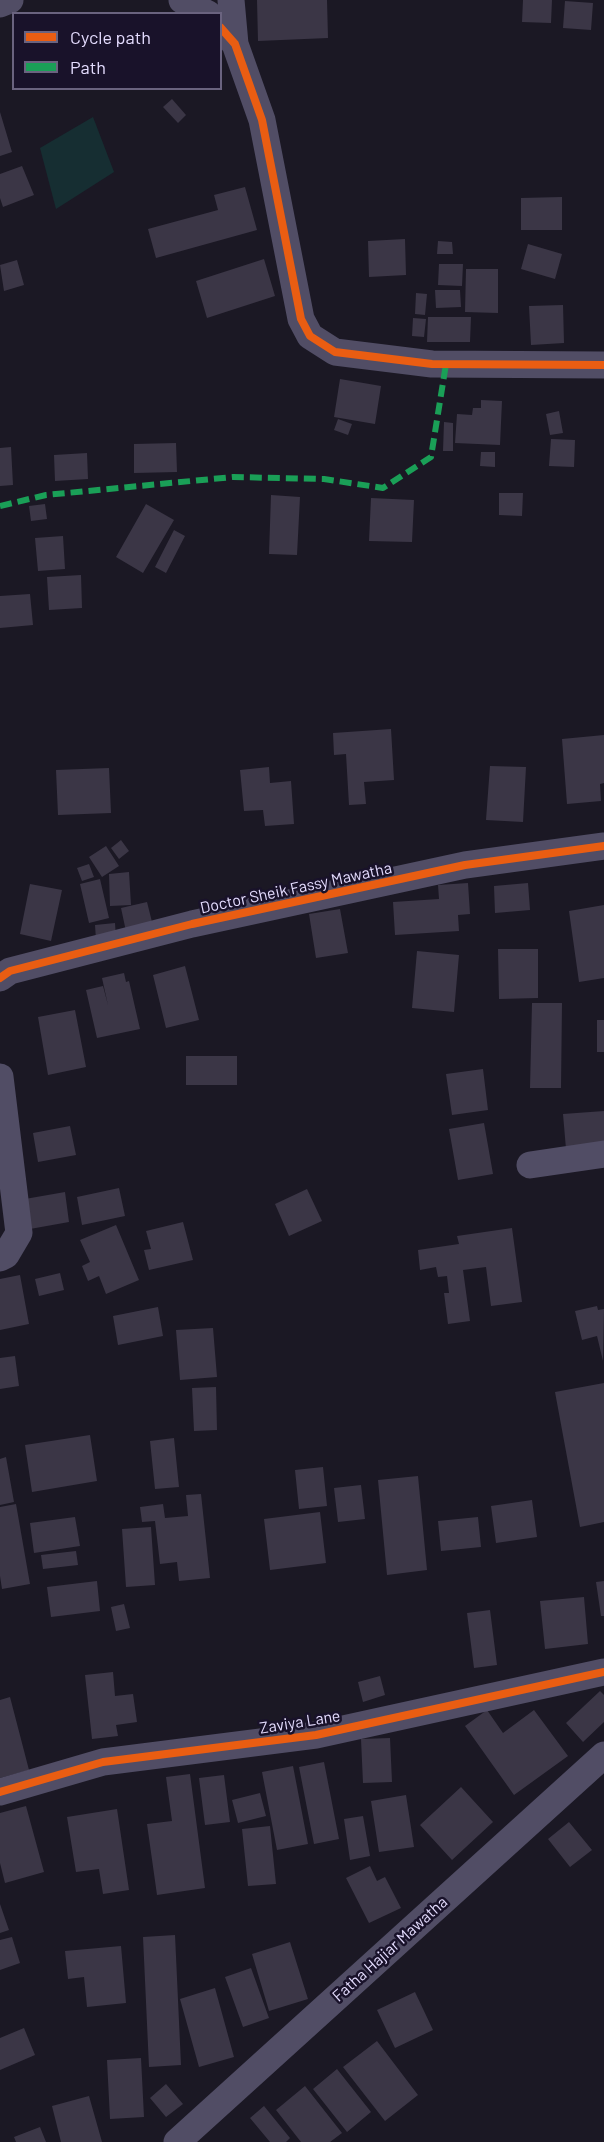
<!DOCTYPE html>
<style>
body{margin:0}
#map{position:relative;width:604px;height:2142px;overflow:hidden;background:#1b1824;font-family:Barlow,sans-serif}
canvas{display:block}
.legend{position:absolute;left:12px;top:12px;width:210px;height:78px;box-sizing:border-box;background:#19122a;border:2px solid #6a637f;margin:0;padding:8px 10px;list-style:none;font-size:18px;color:#e4dcfe}
.legend li{display:flex;align-items:center;gap:12px;height:30px}
.legend b{width:30px;border:2px solid #6a637f}
</style>
<div id="map">
<canvas width="604" height="2142"></canvas>
<ul class="legend">
<li><b style="height:8px;background:#e95d12"></b>Cycle path</li>
<li><b style="height:8px;background:#1a9f57"></b>Path</li>
</ul>
</div>
<script>
const c = document.querySelector('canvas').getContext('2d');
c.lineJoin = 'round';
function fill(path, color) {
  c.fillStyle = color;
  c.fill(path, 'evenodd');
}
function toPath(rows) {
  const path = new Path2D();
  for (const r of rows) {
    path.moveTo(r[0], r[1]);
    for (let i = 2; i < r.length; i += 2) path.lineTo(r[i], r[i + 1]);
  }
  return path;
}
function stroke(path, color, width, dash) {
  c.strokeStyle = color;
  c.lineWidth = width;
  c.lineCap = dash ? 'butt' : 'round';
  c.setLineDash(dash || []);
  c.stroke(path);
}
function write(font, color, halo, rows, align = 'center') {
  c.font = font + ' Barlow,sans-serif';
  c.lineWidth = 5;
  c.setLineDash([]);
  c.textBaseline = 'middle';
  c.strokeStyle = halo;
  c.fillStyle = color;
  for (const [text, x, y, turn = 0] of rows) {
    c.save();
    c.translate(x, y);
    c.rotate((+turn || 0) * Math.PI / 180);
    c.textAlign = isNaN(turn) ? turn : align;
    if (halo) c.strokeText(text, 0, 0);
    c.fillText(text, 0, 0);
    c.restore();
  }
}
const green = toPath([
 [93,117,114,172,56,209,40,148]
]);
const building = toPath([
 [257,0,327,0,328,38,258,41],
 [523,0,552,0,551,23,522,22],
 [565,1,593,3,591,30,563,28],
 [172,99,186,115,178,123,163,107],
 [0,112,12,152,0,156],
 [22,166,34,195,3,207,0,198,0,174],
 [245,187,257,230,156,258,148,229,218,210,214,195],
 [562,197,562,230,521,230,521,198],
 [405,239,406,275,369,277,368,241],
 [438,241,452,242,453,254,437,254],
 [528,244,562,254,555,279,521,269],
 [264,259,275,296,207,318,196,281],
 [17,260,24,285,4,291,0,265],
 [439,264,463,264,462,286,438,285],
 [466,269,498,269,498,313,465,312],
 [435,290,460,290,461,307,436,308],
 [416,293,427,294,425,315,415,314],
 [563,305,564,343,531,345,529,306],
 [428,317,471,317,470,342,427,342],
 [413,318,426,319,424,337,412,336],
 [340,379,381,386,375,424,334,417],
 [481,400,502,401,500,445,455,443,457,414,472,415,473,408,481,408],
 [559,411,563,433,550,435,546,414],
 [338,419,352,424,348,435,334,430],
 [444,422,453,423,453,451,443,451],
 [551,439,575,440,574,467,549,466],
 [176,443,177,472,134,473,134,444],
 [11,447,13,485,0,486,0,448],
 [481,452,495,452,495,467,480,466],
 [87,453,88,479,55,481,54,455],
 [499,493,523,493,522,516,499,515],
 [271,495,300,497,297,555,269,554],
 [371,498,414,500,412,542,369,541],
 [45,504,47,519,31,521,29,506],
 [146,504,174,520,143,573,116,557],
 [174,530,185,536,166,573,155,567],
 [63,536,65,569,38,571,35,538],
 [81,575,82,608,49,610,47,577],
 [30,594,33,625,0,628,0,596],
 [391,729,394,780,364,782,366,804,349,805,346,754,334,755,333,733],
 [604,735,604,783,600,784,601,801,567,804,562,739],
 [490,766,526,767,523,822,486,820],
 [269,767,270,783,291,781,294,824,265,826,263,810,244,811,240,770],
 [109,768,111,813,58,815,56,770],
 [121,840,129,851,119,859,111,848],
 [106,846,119,866,102,877,89,857],
 [89,864,94,877,82,881,77,868],
 [129,872,131,905,110,906,109,874],
 [100,879,109,918,89,923,80,884],
 [468,883,470,914,458,915,459,931,395,935,393,902,439,899,438,885],
 [528,883,530,910,495,913,494,886],
 [30,884,62,890,51,941,20,934],
 [147,902,154,930,127,936,121,908],
 [604,905,604,978,579,982,569,911],
 [340,909,348,953,316,958,309,914],
 [115,923,116,938,96,940,95,925],
 [498,949,538,949,538,998,499,999],
 [417,951,459,955,454,1012,412,1008],
 [185,966,199,1020,166,1028,153,975],
 [124,973,126,982,129,981,140,1029,97,1038,86,990,103,986,108,1005,102,978],
 [532,1003,562,1003,561,1088,530,1088],
 [75,1010,86,1067,48,1075,38,1017],
 [597,1020,604,1020,604,1052,597,1052],
 [186,1056,237,1056,237,1085,186,1085],
 [483,1069,488,1110,452,1115,446,1074],
 [604,1111,604,1146,566,1149,563,1114],
 [484,1123,493,1174,458,1180,449,1129],
 [70,1126,76,1155,38,1162,33,1133],
 [119,1188,125,1216,82,1225,77,1197],
 [307,1189,322,1221,289,1236,275,1204],
 [65,1192,69,1222,30,1229,25,1199],
 [183,1222,193,1260,149,1270,144,1250,151,1249,146,1231],
 [116,1225,139,1280,106,1294,99,1276,88,1281,82,1266,90,1262,80,1240],
 [512,1228,522,1302,491,1306,486,1267,463,1270,470,1321,448,1324,444,1293,449,1293,447,1276,438,1277,436,1267,420,1270,418,1250,459,1244,457,1236],
 [60,1273,64,1290,39,1296,35,1279],
 [20,1275,29,1324,0,1330,0,1279],
 [597,1306,598,1310,604,1309,603,1361,597,1336,582,1340,575,1311],
 [158,1307,163,1336,118,1345,113,1316],
 [213,1328,217,1377,180,1380,176,1330],
 [15,1356,19,1386,0,1389,0,1358],
 [604,1383,604,1522,580,1527,555,1392],
 [216,1387,217,1430,194,1431,192,1388],
 [90,1435,97,1481,32,1492,25,1445],
 [174,1438,179,1487,155,1489,150,1441],
 [6,1457,14,1502,0,1505,0,1459],
 [323,1467,327,1506,299,1509,295,1470],
 [418,1476,427,1570,387,1575,378,1480],
 [361,1485,365,1519,338,1522,334,1488],
 [201,1494,210,1578,179,1581,177,1562,160,1564,155,1521,142,1522,140,1507,163,1504,165,1518,188,1516,186,1495],
 [532,1500,537,1537,496,1543,491,1506],
 [16,1504,30,1584,2,1589,0,1576,0,1507],
 [320,1512,326,1563,270,1570,264,1519],
 [75,1517,80,1546,34,1553,30,1523],
 [478,1517,481,1547,441,1551,438,1521],
 [151,1527,155,1585,126,1587,122,1529],
 [76,1551,78,1565,43,1569,41,1555],
 [97,1581,100,1611,51,1617,47,1587],
 [604,1581,604,1616,601,1616,596,1582],
 [584,1597,588,1644,545,1649,540,1601],
 [124,1604,130,1628,116,1631,111,1607],
 [490,1610,497,1665,474,1668,467,1613],
 [113,1672,115,1696,133,1694,137,1722,116,1725,118,1736,92,1739,85,1675],
 [380,1676,385,1695,363,1702,358,1682],
 [600,1691,604,1695,604,1722,583,1742,566,1723],
 [10,1697,29,1770,0,1778,0,1700],
 [487,1710,503,1733,534,1710,568,1756,514,1795,465,1726],
 [390,1738,392,1782,363,1783,361,1739],
 [324,1762,339,1839,314,1844,299,1767],
 [293,1766,308,1844,277,1850,262,1772],
 [190,1774,205,1888,157,1895,147,1824,172,1821,166,1777],
 [224,1775,230,1822,205,1825,199,1778],
 [461,1787,493,1822,452,1860,420,1825],
 [260,1793,266,1816,238,1823,232,1800],
 [406,1795,414,1847,379,1852,371,1801],
 [26,1806,44,1872,5,1883,0,1863,0,1813],
 [117,1809,129,1890,103,1894,99,1869,76,1872,67,1817],
 [363,1816,370,1856,350,1860,344,1819],
 [569,1822,592,1850,570,1867,548,1839],
 [270,1826,276,1884,248,1886,242,1829],
 [370,1866,377,1881,385,1877,401,1908,369,1923,346,1878],
 [0,1904,9,1930,0,1933],
 [175,1935,181,2065,149,2067,143,1937],
 [12,1937,20,1963,0,1970,0,1940],
 [290,1942,308,1999,269,2011,252,1954],
 [121,1946,126,2003,87,2007,84,1977,68,1979,65,1951],
 [251,1968,269,2018,243,2027,225,1977],
 [215,1988,234,2057,199,2067,180,1999],
 [415,1992,433,2030,395,2048,377,2010],
 [24,2028,35,2055,0,2070,0,2038],
 [377,2041,418,2095,385,2121,343,2067],
 [141,2058,144,2117,110,2119,107,2060],
 [337,2069,371,2112,347,2132,313,2089],
 [166,2084,183,2104,166,2117,150,2098],
 [305,2086,342,2133,330,2142,301,2142,276,2110],
 [89,2096,102,2142,61,2142,52,2106],
 [264,2106,290,2138,286,2142,270,2142,250,2118],
 [40,2127,46,2142,16,2142,14,2137]
]);
const minor = toPath([
 [182,0,208,14],
 [231,0,235,44],
 [0,4,10,0],
 [220,27,235,44,262,120,301,319,310,336,335,352,432,364,604,365],
 [0,978,10,971,192,924,465,865,604,846],
 [0,1077,19,1233,6,1255,0,1258],
 [530,1165,604,1154],
 [0,1792,103,1762,316,1735,604,1672],
 [177,2142,604,1755]
]);
const quiet = toPath([
 [0,506,46,495,233,477,324,479,383,488,431,457,446,364]
]);
const cycleway = toPath([
 [220,27,235,44,262,120,301,319,310,336,335,352,432,364,604,365],
 [0,978,10,971,192,924,465,865,604,846],
 [0,1792,103,1762,316,1735,604,1672]
]);
const streetNames = [
 ["Doctor Sheik Fassy Mawatha",296,888,-12],
 ["Zaviya Lane",300,1722,-9],
 ["Fatha Hajiar Mawatha",390,1949,-42]
];
fill(green, '#162e32');
fill(building, '#3b3646');
stroke(minor, '#514d65', 27);
stroke(quiet, '#1a9f57', 6, [12, 6]);
stroke(cycleway, '#e95d12', 8);
write('16px', '#e4dcfe', '#19122a', streetNames);
</script>
